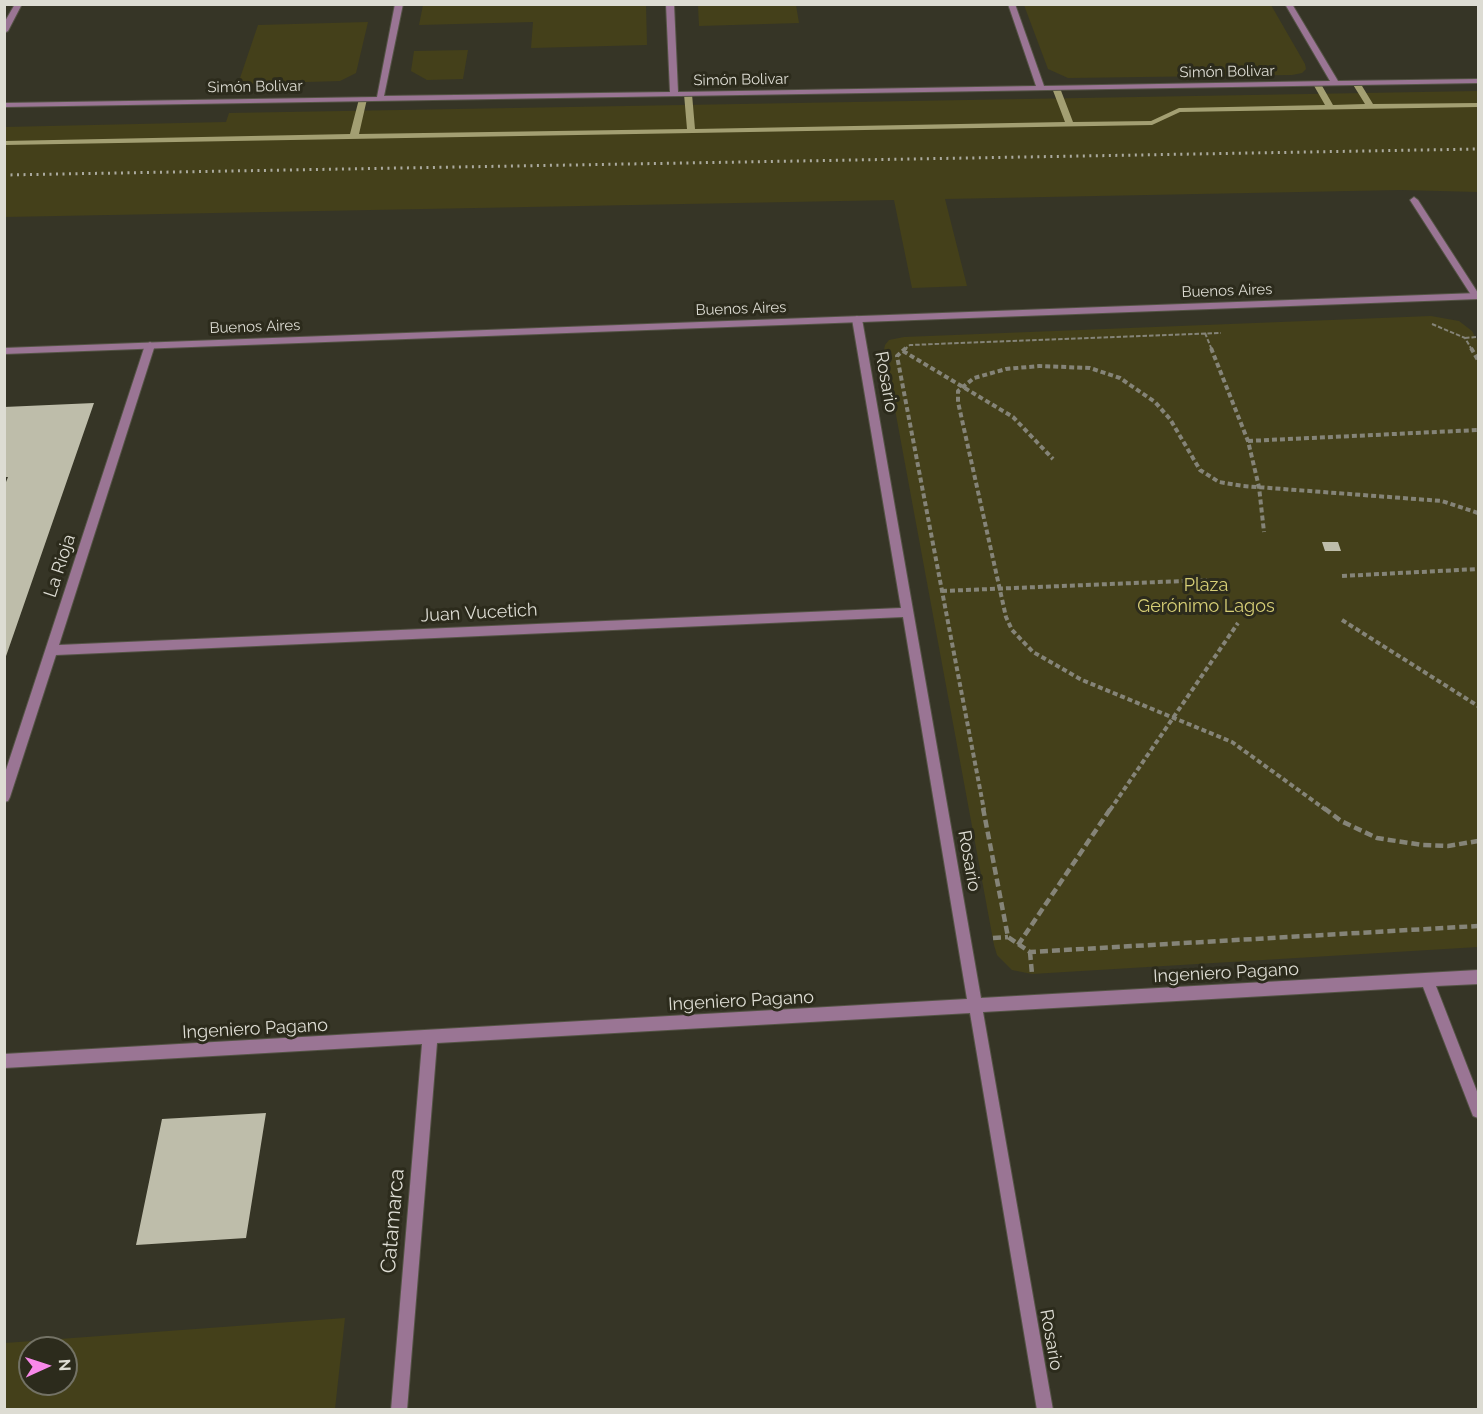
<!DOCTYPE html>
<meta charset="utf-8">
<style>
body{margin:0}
#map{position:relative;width:1483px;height:1414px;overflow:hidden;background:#363526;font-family:Raleway,sans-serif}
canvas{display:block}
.frame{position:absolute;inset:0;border:6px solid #dddcd3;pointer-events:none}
.north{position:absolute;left:18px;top:1336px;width:60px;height:60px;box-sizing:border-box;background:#2c2b1c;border:2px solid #737265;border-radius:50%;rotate:87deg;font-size:16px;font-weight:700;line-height:24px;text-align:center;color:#dddcd3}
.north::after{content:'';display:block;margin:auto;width:21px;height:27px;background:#f888e9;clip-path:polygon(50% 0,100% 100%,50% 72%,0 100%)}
</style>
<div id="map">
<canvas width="1483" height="1414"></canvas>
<div class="frame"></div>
<div class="north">N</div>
</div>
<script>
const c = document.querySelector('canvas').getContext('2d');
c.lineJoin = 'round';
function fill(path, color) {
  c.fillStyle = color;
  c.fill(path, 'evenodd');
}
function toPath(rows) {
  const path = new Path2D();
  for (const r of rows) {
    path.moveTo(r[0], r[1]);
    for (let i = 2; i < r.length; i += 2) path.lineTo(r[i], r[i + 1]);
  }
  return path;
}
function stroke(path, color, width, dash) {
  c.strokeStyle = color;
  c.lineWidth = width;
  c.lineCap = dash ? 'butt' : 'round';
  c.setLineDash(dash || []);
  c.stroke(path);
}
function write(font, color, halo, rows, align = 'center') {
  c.font = font + ' Raleway,sans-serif';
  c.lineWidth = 6;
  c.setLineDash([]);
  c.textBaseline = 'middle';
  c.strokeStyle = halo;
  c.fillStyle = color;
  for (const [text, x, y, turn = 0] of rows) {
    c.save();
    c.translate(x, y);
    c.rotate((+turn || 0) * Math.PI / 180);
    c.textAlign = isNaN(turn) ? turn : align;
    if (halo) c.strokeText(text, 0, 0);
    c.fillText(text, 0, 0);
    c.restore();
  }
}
const green = toPath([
 [423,5,646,5,647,45,531,48,533,22,419,25],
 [698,5,796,5,799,23,699,26],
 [1024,5,1271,5,1305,64,1306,69,1302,73,1292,75,1068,78,1048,69],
 [368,22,356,73,340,81,238,84,258,25],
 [468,50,463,79,427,80,411,71,414,51],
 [1478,91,1478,192,1401,190,945,199,967,286,912,288,894,200,5,217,5,127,226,122,229,113],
 [1431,316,1459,321,1472,331,1478,342,1478,947,1032,974,1012,970,997,955,994,945,884,350,885,345,889,340,904,337],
 [345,1318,335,1409,5,1409,5,1343],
 [30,1348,66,1348,66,1384,30,1384]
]);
const stream = toPath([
 [1353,81,1359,81,1373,104,1478,103,1478,107,1180,112,1152,125,4,145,4,141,350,134,359,99,363,97,367,99,359,134,687,129,684,94,688,92,692,94,695,129,1065,122,1052,88,1056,86,1060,88,1073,122,1151,121,1179,108,1325,105,1313,84,1317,82,1321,84,1333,105,1365,104,1352,83,1353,81]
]);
const building = toPath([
 [94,403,5,659,4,659,4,487,8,477,4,477,4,407],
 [1322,542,1338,542,1341,551,1325,551],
 [266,1113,246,1238,136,1245,162,1119]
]);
const pathFar2 = toPath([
 [1432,324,1465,338,1472,350],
 [1205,333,1212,350],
 [1465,338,1476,337],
 [904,350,910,345,1221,333]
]);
const pathFar1 = toPath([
 [906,348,897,356,984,810],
 [1211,348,1248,441,1259,487,1264,532],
 [1471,348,1478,360],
 [903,351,1013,417,1053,459],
 [1248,441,1478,430],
 [1342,576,1478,569],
 [942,591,1207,580],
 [1342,620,1478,706],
 [1110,810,1238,623],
 [1326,810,1232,742,1082,680,1033,652,1012,630,1006,617,958,402,958,391,974,378,1006,369,1039,366,1090,368,1120,378,1155,402,1170,419,1200,470,1219,482,1243,486,1442,501,1478,513]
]);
const path = toPath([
 [983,808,1008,937,1030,952,1478,926],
 [1324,808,1341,821,1377,838,1422,845,1448,846,1478,841],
 [993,938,1008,937],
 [1018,945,1111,808],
 [1030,952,1032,974]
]);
const minor = toPath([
 [15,4,22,4,8,31,4,33,4,23,15,4],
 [395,4,403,4,384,96,670,92,666,4,674,4,678,92,1036,86,1008,4,1015,4,1044,86,1330,81,1285,4,1292,4,1338,81,1478,79,1478,83,4,107,4,103,377,97,395,4],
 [1414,197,1418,200,1478,293,1478,298,1473,298,1410,200,1414,197],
 [857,316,862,319,981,998,1478,970,1478,984,1436,986,1478,1094,1478,1118,1473,1116,1423,987,983,1012,1053,1410,1037,1410,970,1013,437,1043,407,1410,391,1410,422,1044,4,1068,4,1054,967,999,903,617,56,655,10,797,8,801,4,802,4,776,145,345,150,342,155,345,59,645,901,608,852,319,857,316]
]);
const tertiary = toPath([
 [1478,293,1478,299,4,354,4,348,1478,293]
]);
const rail = toPath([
 [4,175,1478,149]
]);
const farStreetnames = [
 ["Simón Bolivar",1227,72,-1],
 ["Simón Bolivar",741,80,-1],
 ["Simón Bolivar",255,87,-1],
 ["Buenos Aires",1227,291,-2],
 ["Buenos Aires",741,309,-2],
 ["Buenos Aires",255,327,-2]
];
const streetNames = [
 ["Rosario",886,382,80],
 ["La Rioja",60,566,-72],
 ["Juan Vucetich",479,613,-3],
 ["Rosario",969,861,80],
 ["Ingeniero Pagano",1226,973,-3],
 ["Ingeniero Pagano",741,1001,-3],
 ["Ingeniero Pagano",255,1029,-3],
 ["Rosario",1051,1340,80]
];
const parkNames = [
 ["Plaza",1206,586],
 ["Gerónimo Lagos",1206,607]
];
const nearStreetnames = [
 ["Catamarca",393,1221,-85]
];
fill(green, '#44401a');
fill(stream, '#a39f72');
fill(building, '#bebdaa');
stroke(minor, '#545345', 2);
stroke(tertiary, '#545345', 2);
stroke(pathFar2, '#858478', 2, [4.5, 2]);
stroke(pathFar1, '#858478', 4, [5, 3]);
stroke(path, '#858478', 4.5, [8, 4]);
fill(minor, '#9a7594');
fill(tertiary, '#9a7594');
stroke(rail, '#abaa9f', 3, [2, 4.5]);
write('15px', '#dddcd3', '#2c2b1c', farStreetnames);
write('18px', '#dddcd3', '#2c2b1c', streetNames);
write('18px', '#d7cf76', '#2c2b1c', parkNames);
write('21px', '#dddcd3', '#2c2b1c', nearStreetnames);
</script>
